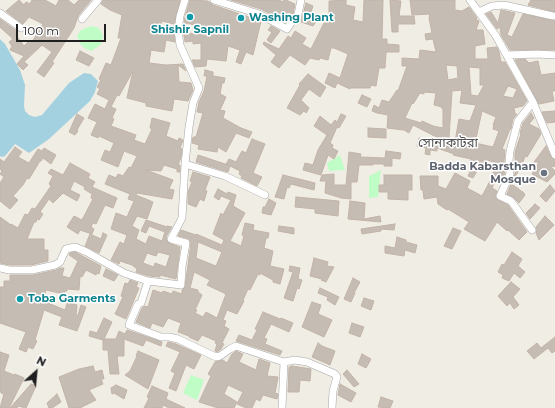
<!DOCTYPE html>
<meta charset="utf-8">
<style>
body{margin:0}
#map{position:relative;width:555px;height:408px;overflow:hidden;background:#f0ede5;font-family:Montserrat,sans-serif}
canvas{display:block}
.north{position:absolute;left:16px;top:352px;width:40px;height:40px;-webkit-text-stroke:3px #fff;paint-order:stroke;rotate:27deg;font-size:11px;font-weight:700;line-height:16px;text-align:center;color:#1f1f1f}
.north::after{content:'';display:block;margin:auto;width:14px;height:18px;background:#1f1f1f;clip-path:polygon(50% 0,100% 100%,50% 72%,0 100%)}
.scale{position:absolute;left:16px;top:24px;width:90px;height:18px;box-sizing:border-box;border:2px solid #1f1f1f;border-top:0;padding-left:5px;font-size:12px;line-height:14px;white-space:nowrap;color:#1f1f1f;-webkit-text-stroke:3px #fff;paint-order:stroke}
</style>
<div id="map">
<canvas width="555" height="408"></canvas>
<div class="north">N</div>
<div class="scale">100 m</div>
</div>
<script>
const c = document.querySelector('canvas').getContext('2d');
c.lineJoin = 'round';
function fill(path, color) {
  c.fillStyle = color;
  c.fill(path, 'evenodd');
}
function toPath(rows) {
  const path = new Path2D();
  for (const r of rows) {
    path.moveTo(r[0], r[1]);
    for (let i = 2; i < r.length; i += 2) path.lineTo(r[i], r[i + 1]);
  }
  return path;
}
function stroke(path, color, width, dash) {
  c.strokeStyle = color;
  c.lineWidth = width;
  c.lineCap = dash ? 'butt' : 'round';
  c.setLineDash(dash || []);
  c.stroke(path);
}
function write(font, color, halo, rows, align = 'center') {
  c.font = font + ' Montserrat,"Noto Sans Bengali",sans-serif';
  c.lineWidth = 3;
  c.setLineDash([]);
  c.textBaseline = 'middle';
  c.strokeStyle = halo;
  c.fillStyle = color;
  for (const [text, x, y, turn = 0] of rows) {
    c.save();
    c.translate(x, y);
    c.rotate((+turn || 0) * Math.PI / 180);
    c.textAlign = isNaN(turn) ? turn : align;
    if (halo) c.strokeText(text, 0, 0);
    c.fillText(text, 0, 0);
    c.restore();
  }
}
const park = toPath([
 [91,26,99,28,103,36,101,44,92,51,86,49,81,45,77,36,81,30],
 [340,155,345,170,329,171,327,163],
 [381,170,378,197,369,198,369,176],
 [191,375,204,380,197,400,183,393]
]);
const water = toPath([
 [0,39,5,44,20,70,25,85,24,106,25,111,29,115,35,117,42,115,69,83,84,73,91,74,98,81,95,92,90,101,49,139,29,153,15,144,5,156,2,157,0,156]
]);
const building = toPath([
 [19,0,24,5,26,2,30,4,32,0,45,0,56,6,59,0,68,0,74,5,79,0,91,0,78,16,74,28,52,62,54,63,44,77,37,72,52,52,42,45,24,62,28,65,23,70,17,64,24,56,10,50,12,46,9,42,13,39,0,27,0,19,18,32,15,34,24,46,30,40,32,42,43,24,29,17,23,24,6,11,19,0],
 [103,0,180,0,174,24,162,21,159,31,174,34,175,42,166,40,164,52,151,50,149,63,166,65,183,64,186,71,178,65,179,82,191,83,193,90,188,101,174,99,172,111,146,106,146,103,127,98,133,71,119,96,117,95,111,107,116,109,112,118,114,119,111,126,136,135,134,140,145,144,152,129,150,128,152,118,170,123,166,136,178,141,179,138,183,140,180,148,182,149,181,157,178,165,180,165,180,172,177,172,177,169,164,165,161,171,146,170,173,180,169,189,174,190,172,199,137,193,136,195,153,202,147,219,137,216,132,226,139,230,136,239,146,244,149,236,162,241,165,232,149,226,146,233,141,231,146,220,167,227,167,226,172,227,166,237,167,242,180,247,176,279,160,275,160,277,149,276,136,272,137,269,132,265,120,261,119,264,111,260,120,242,124,244,127,235,111,229,116,213,127,217,134,201,128,199,130,194,105,184,109,175,116,178,118,174,123,176,129,167,131,168,137,156,124,151,118,167,101,160,105,150,110,152,114,143,99,136,98,138,91,135,97,122,88,118,95,104,105,109,109,100,97,94,100,89,97,87,101,80,99,79,106,63,111,65,121,38,118,38,122,15,110,10,101,4,103,0],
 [158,252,170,255,166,267,155,263,154,267,143,263,147,253,156,256,158,252],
 [190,0,208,1,213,5,261,21,253,55,246,52,241,64,236,62,240,50,228,46,226,61,207,59,206,66,195,67,192,60,201,60,201,43,193,44,193,41,185,42,183,30,185,17,190,0],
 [186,23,195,25,194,33,185,34,186,23],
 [231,0,279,0,283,2,284,0,286,0,295,4,293,14,288,12,283,21,261,9,231,0],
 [346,0,346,5,355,7,353,20,363,22,364,0,383,0,382,39,387,39,387,44,399,45,399,52,387,52,386,53,385,68,379,68,376,86,371,85,370,88,350,88,350,89,337,83,335,88,325,83,329,73,340,78,348,54,334,48,331,48,328,60,320,58,319,60,310,58,305,65,290,55,279,68,271,62,276,55,263,44,264,42,279,49,288,36,291,38,295,31,306,38,302,44,311,49,329,13,329,1,346,0],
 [390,0,401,1,399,16,414,16,415,24,398,24,398,32,392,32,390,0],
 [410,0,455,0,455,10,462,11,469,7,477,18,476,20,479,21,476,30,483,30,485,44,475,46,475,59,488,59,487,48,497,47,499,52,501,62,505,62,527,101,523,106,514,108,515,114,517,114,513,119,511,129,510,129,502,149,505,150,504,161,505,173,502,179,497,177,492,188,497,191,495,196,496,199,508,205,527,232,519,240,508,230,507,231,497,222,485,241,464,229,469,222,448,209,447,210,438,204,437,197,424,199,423,190,421,190,420,176,438,176,438,186,446,189,455,173,470,181,467,188,482,196,490,181,497,163,487,160,482,171,478,169,473,178,468,176,473,165,469,163,471,159,453,155,454,154,437,148,437,151,430,150,430,155,425,154,426,148,417,146,419,138,450,144,450,146,454,147,459,119,470,121,476,105,460,103,462,90,452,91,449,138,450,138,450,144,413,125,409,133,404,130,387,128,388,115,377,113,372,111,374,105,379,108,382,100,389,102,397,90,398,91,407,66,402,66,402,58,419,59,420,50,436,52,433,39,426,40,425,34,432,33,429,18,430,14,412,15,410,0],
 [446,65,457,66,458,78,448,80,446,65],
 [469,67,480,68,480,85,484,85,478,96,471,95,469,67],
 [508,86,517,89,513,98,503,96,508,86],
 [424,92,436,93,434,105,442,107,441,108,443,108,443,128,433,126,422,121,421,123,405,118,412,103,413,104,420,93,424,94,424,92],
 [482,111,496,117,493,125,494,125,493,129,499,131,493,147,475,143,482,111],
 [531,0,555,0,555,12,528,5,531,0],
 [306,3,313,6,311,12,320,16,313,26,301,22,306,3],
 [501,10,515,13,507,35,512,37,523,14,555,21,555,50,510,50,501,35,500,27,497,29,486,14,491,12,498,23,501,10],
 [271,26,280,31,271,43,267,40,272,32,268,30,271,26],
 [80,51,94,58,89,66,76,60,80,51],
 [525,59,529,63,538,61,541,75,555,73,555,91,552,91,554,101,539,104,515,60,525,59],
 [205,70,213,72,213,76,225,78,224,83,222,83,220,94,226,97,220,110,225,111,223,118,241,128,252,132,249,138,236,133,226,152,218,147,217,152,198,149,199,145,192,143,193,137,196,137,203,113,197,112,199,102,204,91,207,76,204,76,205,70],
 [308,74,326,87,320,97,309,89,301,100,309,108,306,113,304,111,300,115,287,108,300,85,299,84,308,74],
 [362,95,371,99,367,107,358,103,362,95],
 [555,111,555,122,547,123,542,112,555,111],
 [531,113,534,118,529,124,539,129,541,134,527,157,525,156,523,162,521,161,518,172,513,180,515,174,515,152,521,134,520,133,523,123,531,113],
 [77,114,84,118,77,130,78,131,75,135,69,132,77,114],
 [341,114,346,116,339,128,337,127,330,143,333,145,332,148,338,151,334,159,328,155,321,175,303,170,305,163,313,165,318,150,327,135,314,126,320,116,331,125,335,120,337,122,341,114],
 [368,128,386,129,386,138,368,137,368,128],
 [252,139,265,144,253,173,262,177,257,186,241,178,242,176,239,174,240,171,230,166,228,172,196,162,198,155,228,165,226,164,229,159,236,162,242,151,246,153,252,139],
 [546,146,551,157,555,160,555,166,551,167,555,171,555,174,547,182,532,174,539,162,534,162,546,146],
 [15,147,22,152,18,157,29,163,38,149,42,151,44,148,56,155,51,164,43,158,41,161,40,161,29,179,27,178,23,185,13,196,18,200,10,209,0,201,0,183,4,177,0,174,2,171,0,169,0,159,4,162,15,147],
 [386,151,401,153,400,159,392,158,392,166,384,166,384,164,373,164,373,165,359,165,357,182,351,182,351,199,341,198,325,193,326,181,320,181,322,175,334,174,334,185,346,185,349,152,361,154,360,157,385,158,386,151],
 [70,163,90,174,88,178,95,182,92,187,117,198,113,208,105,205,96,224,93,223,91,227,94,229,92,234,80,230,78,234,67,227,74,216,82,220,93,199,91,198,92,194,84,189,85,187,74,181,70,190,80,195,77,201,63,193,53,203,49,199,40,212,43,214,39,220,37,219,36,222,34,222,27,239,44,239,44,250,48,250,48,261,31,265,10,265,0,263,0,217,11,225,11,224,18,228,25,214,28,215,32,208,35,209,51,186,49,184,53,176,48,173,51,169,63,175,70,163],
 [193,172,210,177,205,190,207,191,204,201,200,199,196,207,188,204,188,192,192,182,190,181,193,172],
 [283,175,315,183,314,190,291,184,289,188,287,187,284,199,275,197,283,175],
 [384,175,412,175,412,190,408,190,408,200,388,199,388,192,379,192,379,185,384,185,384,175],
 [511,184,519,189,519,190,523,192,525,195,519,203,513,197,507,194,511,184],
 [550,185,555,191,546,202,540,196,550,185],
 [218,189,227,194,228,192,236,195,233,206,245,213,230,241,241,246,244,236,242,235,245,223,254,225,253,230,269,233,268,238,266,238,264,248,273,251,270,266,284,269,280,284,273,282,273,280,260,273,260,275,258,274,250,290,248,289,243,300,244,301,237,314,227,310,223,320,226,321,224,326,229,329,222,343,224,344,221,349,217,352,215,351,217,344,215,343,216,341,202,335,198,341,189,337,189,336,178,332,181,323,168,318,163,327,152,323,150,328,136,322,142,308,145,306,148,307,153,290,162,293,163,291,172,294,173,291,182,294,182,290,185,287,191,243,189,239,178,236,181,230,196,235,196,234,222,245,224,240,213,234,221,213,223,215,231,200,221,196,219,200,214,197,218,189],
 [198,242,222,252,216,266,196,258,198,242],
 [194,272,210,280,207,285,226,294,217,318,206,312,203,317,195,313,197,310,195,310,202,295,198,292,198,290,190,288,194,272],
 [296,197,339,201,338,216,315,213,315,209,295,207,296,197],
 [269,199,276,203,271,215,262,213,263,207,265,207,269,199],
 [350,201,365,203,364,219,380,216,381,222,348,219,350,201],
 [535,204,540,208,530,219,526,213,535,204],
 [545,216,554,225,539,240,536,233,537,230,536,227,545,216],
 [395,224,394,230,381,229,381,231,362,234,361,229,395,224],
 [279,226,294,228,294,234,278,231,279,226],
 [453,228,461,231,452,249,444,246,453,228],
 [103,233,107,235,99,253,85,246,90,234,101,239,103,233],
 [397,237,406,240,406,242,417,245,415,253,405,250,404,256,385,253,385,246,395,248,397,237],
 [75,252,101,266,99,274,97,273,96,275,86,270,82,277,80,276,79,290,67,289,67,291,65,291,64,294,46,290,43,301,65,310,68,301,77,305,76,315,78,315,81,305,86,307,77,331,59,325,62,317,44,310,35,340,37,341,33,349,28,347,26,352,19,349,26,332,0,323,0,287,4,287,4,281,10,281,10,275,33,275,56,270,60,268,64,268,62,276,70,278,78,261,69,255,70,253,75,252],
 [512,252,522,259,518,266,525,272,520,278,514,273,509,281,502,278,503,275,498,272,502,264,504,265,512,252],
 [314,258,328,262,327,266,334,267,326,282,321,280,322,279,310,276,314,258],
 [290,266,300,268,298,279,302,280,299,289,297,288,293,301,284,298,293,272,289,271,290,266],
 [106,269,118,275,114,281,103,276,106,269],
 [353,278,360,282,354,293,355,293,351,302,344,299,353,278],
 [130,280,138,283,136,287,139,288,126,319,115,314,123,297,121,296,125,283,128,284,130,280],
 [511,282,520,289,513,297,519,305,514,309,510,303,507,306,498,296,511,282],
 [320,288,339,297,335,305,327,300,328,297,318,293,320,288],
 [364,298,374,301,371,310,361,306,364,298],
 [312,302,321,305,318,314,332,320,324,337,302,327,312,302],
 [263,312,280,319,281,318,293,323,289,332,271,324,264,338,267,339,265,344,282,351,280,355,236,341,239,335,252,340,257,330,255,329,263,312],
 [104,318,112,322,104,339,116,339,119,331,125,334,127,330,162,342,161,346,146,340,143,346,124,339,124,356,117,356,119,374,110,374,108,350,103,350,103,340,89,336,90,331,97,333,104,318],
 [352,323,364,327,360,337,349,333,352,323],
 [555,337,555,351,552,353,548,348,534,359,527,351,537,343,541,348,555,337],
 [168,342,176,344,201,355,194,369,186,365,176,391,169,388,175,373,171,371,180,352,166,346,168,342],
 [318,343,322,346,335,351,330,365,312,357,318,343],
 [138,351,159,360,148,389,125,375,130,371,137,356,136,356,138,351],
 [236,351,243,354,239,362,256,370,259,359,270,363,267,376,278,377,275,393,278,394,277,399,263,395,260,401,256,399,252,408,246,408,237,404,243,392,228,385,224,394,237,402,234,408,218,408,199,402,211,376,208,374,215,362,223,360,227,363,232,354,236,351],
 [0,352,9,355,4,371,14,375,15,374,24,378,9,408,0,408,4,394,1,393,1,392,0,391,0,352],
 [362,354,371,359,366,368,358,364,362,354],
 [93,366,95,372,102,370,104,379,101,379,103,384,89,390,96,400,80,408,69,408,59,377,79,369,93,366],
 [292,366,311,369,310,381,300,380,299,392,288,392,289,367,292,366],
 [347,370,359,384,354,387,343,374,347,370],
 [31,384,36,386,26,408,18,406,17,408,10,408,31,384],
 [340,384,356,393,351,402,338,395,340,384],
 [116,385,127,390,124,399,114,393,112,394,111,388,116,385],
 [152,386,168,393,166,399,185,408,169,408,163,405,162,408,144,408,149,398,147,397,152,386],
 [57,394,61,402,52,408,49,408,47,403,57,394],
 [381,397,393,401,390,408,378,407,381,397]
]);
const minor = toPath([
 [214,0,259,14,287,29,293,20,297,19,301,0],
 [470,0,496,36,533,102,555,155],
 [479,12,492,6,504,5,553,16],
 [0,13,21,28],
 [82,19,98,0],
 [507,55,538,54,555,55],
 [185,164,225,176,265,195],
 [532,230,511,201,500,196,510,174,509,161,510,151,518,121,533,102],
 [0,268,9,270,32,270,55,265,60,262,66,249,75,247,87,252,124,273,148,281,181,285,182,267,186,243,171,239,182,218,185,164,189,127,193,103,199,88,180,45,178,30,180,16,185,0],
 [148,281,141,303,138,304,129,325,161,337,169,337,178,339,216,357,220,356,230,349,236,346,284,362,282,408],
 [284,362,295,360,307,362,335,374,337,377,333,391,332,408]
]);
const markers = [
 [190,17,4,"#0f9aa8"],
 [241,18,4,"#0f9aa8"],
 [544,173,4,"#6b7280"],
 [20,299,4,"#0f9aa8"]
];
const cultureNames = [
 ["Washing Plant",249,18],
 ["Shishir Sapnil",190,30,"center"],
 ["Toba Garments",28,299]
];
const worshipNames = [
 ["Badda Kabarsthan",536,167],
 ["Mosque",536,180]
];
const quarterNames = [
 ["সোনাকাটরা",448,143]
];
fill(park, '#c0fcc6');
fill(water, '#a3d1e0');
fill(building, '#c5bcb4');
stroke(building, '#c3b3a6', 1);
stroke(minor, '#a6a6a6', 8);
stroke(minor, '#fff', 7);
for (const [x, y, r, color] of markers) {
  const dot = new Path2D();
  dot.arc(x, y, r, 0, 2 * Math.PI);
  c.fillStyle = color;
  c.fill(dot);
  stroke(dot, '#fff', 1.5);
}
write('bold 11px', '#0d838f', '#fff', cultureNames, 'left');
write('bold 11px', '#5b616d', '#fff', worshipNames, 'right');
write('13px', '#525252', '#fff', quarterNames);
</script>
